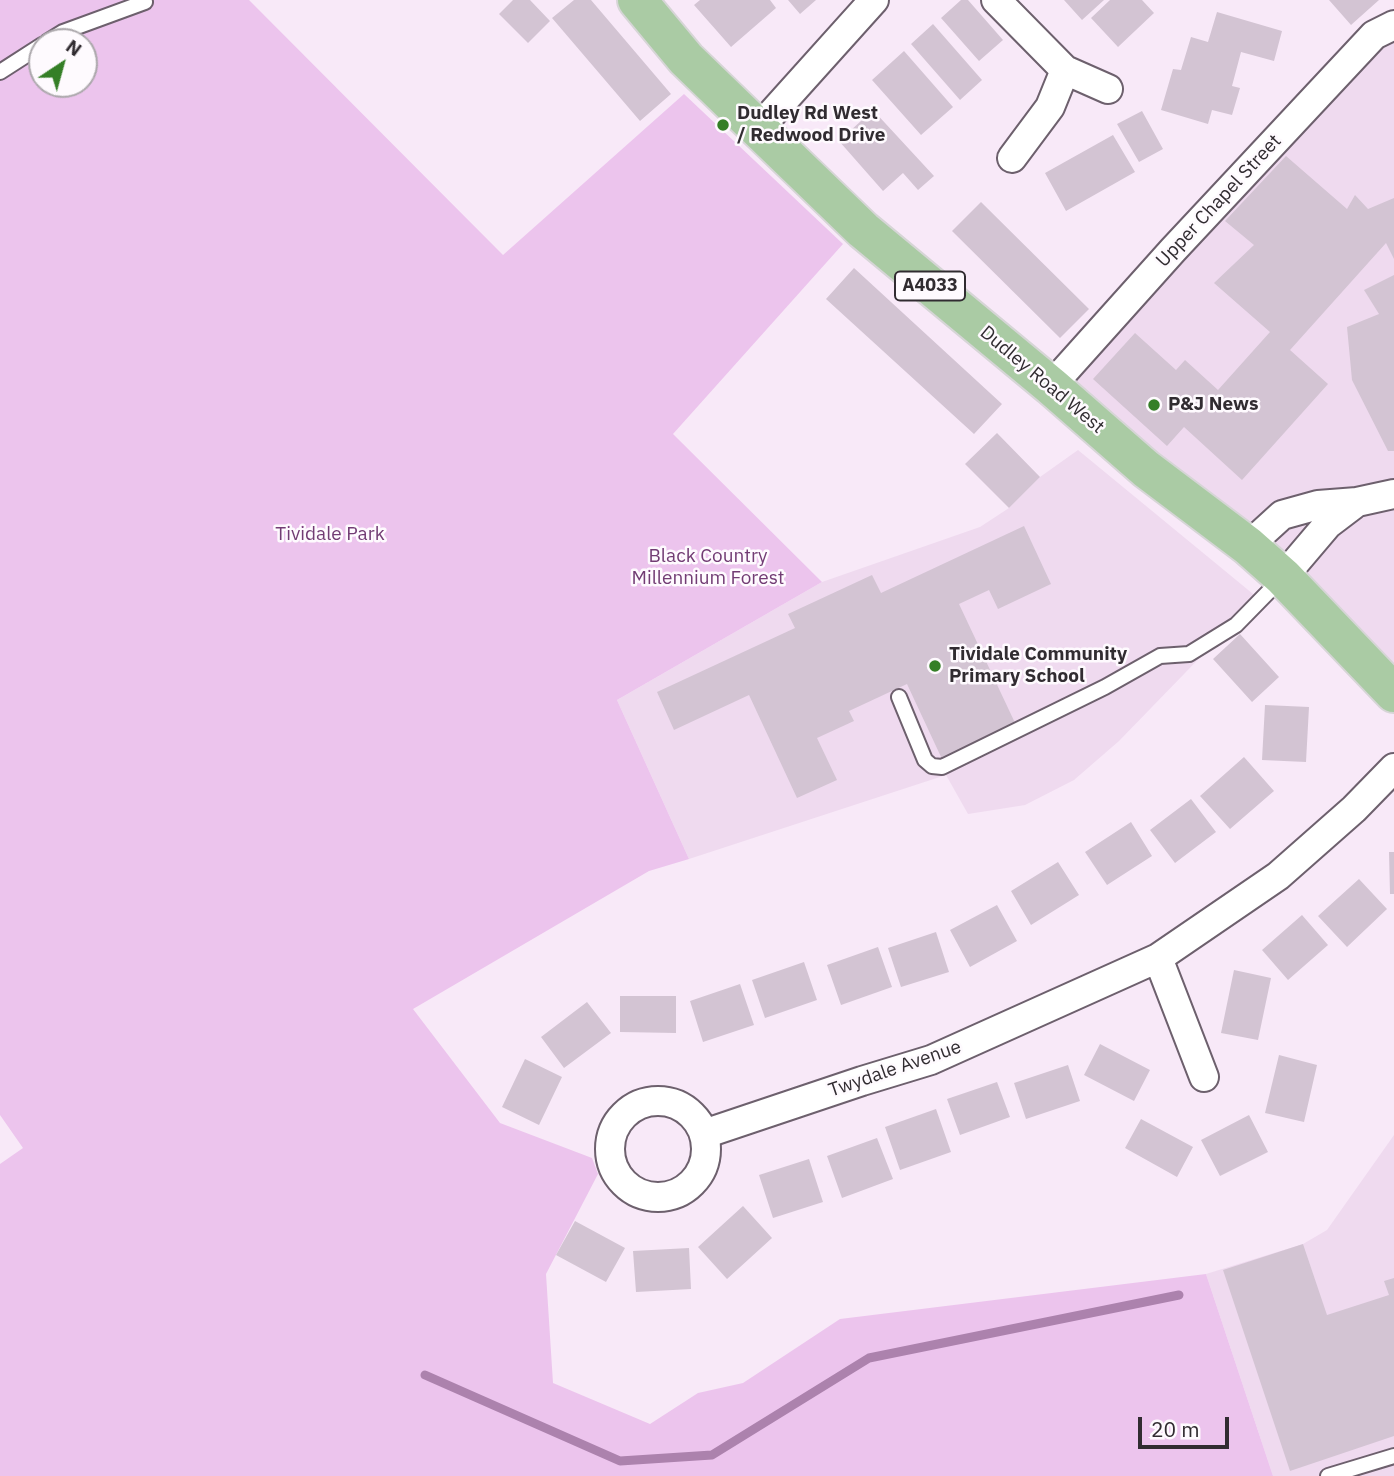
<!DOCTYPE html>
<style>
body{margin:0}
#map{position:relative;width:1394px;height:1476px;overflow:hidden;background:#f8e9f8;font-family:"IBM Plex Sans",sans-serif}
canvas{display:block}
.north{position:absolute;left:28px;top:28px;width:70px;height:70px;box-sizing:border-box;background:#fefafe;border:2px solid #aca8ac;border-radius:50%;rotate:36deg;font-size:19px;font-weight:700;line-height:28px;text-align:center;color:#312c31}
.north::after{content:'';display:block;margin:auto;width:24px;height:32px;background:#357f27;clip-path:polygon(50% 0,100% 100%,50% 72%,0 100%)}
.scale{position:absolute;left:1138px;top:1417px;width:91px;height:32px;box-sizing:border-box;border:4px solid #312c31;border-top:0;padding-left:9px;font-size:21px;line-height:24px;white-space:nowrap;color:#312c31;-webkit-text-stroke:5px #fefafe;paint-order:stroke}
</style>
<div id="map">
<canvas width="1394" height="1476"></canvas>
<div class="north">N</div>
<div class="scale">20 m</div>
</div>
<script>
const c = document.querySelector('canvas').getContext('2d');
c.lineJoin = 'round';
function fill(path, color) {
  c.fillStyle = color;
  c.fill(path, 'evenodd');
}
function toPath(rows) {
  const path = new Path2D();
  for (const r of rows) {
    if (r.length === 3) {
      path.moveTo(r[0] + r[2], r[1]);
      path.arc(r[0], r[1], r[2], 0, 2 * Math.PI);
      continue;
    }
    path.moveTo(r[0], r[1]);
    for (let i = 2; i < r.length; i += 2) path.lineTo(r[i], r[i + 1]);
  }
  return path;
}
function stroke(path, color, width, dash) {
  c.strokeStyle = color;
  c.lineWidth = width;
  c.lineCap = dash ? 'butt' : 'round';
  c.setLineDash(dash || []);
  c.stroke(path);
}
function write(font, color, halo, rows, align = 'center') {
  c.font = font + ' "IBM Plex Sans",sans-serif';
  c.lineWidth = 5;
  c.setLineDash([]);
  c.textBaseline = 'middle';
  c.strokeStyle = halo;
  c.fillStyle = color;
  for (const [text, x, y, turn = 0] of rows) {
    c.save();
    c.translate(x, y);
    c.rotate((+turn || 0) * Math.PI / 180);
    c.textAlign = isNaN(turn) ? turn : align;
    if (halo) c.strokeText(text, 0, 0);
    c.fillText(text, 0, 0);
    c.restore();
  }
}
const built = toPath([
 [1394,25,1394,693,1051,386],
 [1078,450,1264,603,1217,640,1119,741,1074,780,1025,805,968,814,946,775,689,859,617,700,822,582,980,527,1009,508,1040,477],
 [1394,1135,1394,1476,1273,1476,1206,1274,1303,1244,1327,1230]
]);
const green = toPath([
 [0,0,249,0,503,255,684,94,843,244,673,434,822,582,617,700,689,859,649,871,413,1009,500,1123,592,1158,598,1174,546,1274,553,1383,650,1424,698,1393,743,1383,840,1319,1206,1274,1273,1476,0,1476,0,1164,23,1148,0,1115],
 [42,42,84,42,84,84,42,84]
]);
const stream = toPath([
 [425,1375,620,1461,712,1455,869,1358,1179,1295]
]);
const building = toPath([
 [513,0,530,0,550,21,528,43,499,14],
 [574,0,591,0,671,94,640,121,552,18],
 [700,0,770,0,776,8,731,47,694,5],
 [788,0,816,0,800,14],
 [961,0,968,0,1003,40,979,61,941,18],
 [1064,0,1104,0,1082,20],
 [1110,0,1142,0,1154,13,1118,47,1091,18],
 [1329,0,1379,0,1351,25],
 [1217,12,1282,31,1274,61,1241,52,1232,86,1240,88,1232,115,1212,110,1208,124,1161,110,1173,69,1181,70,1191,37,1208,42],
 [933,24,982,80,960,100,911,44],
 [904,51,953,107,921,135,872,80],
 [873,110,934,176,918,190,903,173,883,191,839,141],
 [1142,111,1163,149,1139,162,1117,124],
 [1113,135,1135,172,1066,211,1045,173],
 [1286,156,1347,209,1355,195,1368,209,1394,198,1394,259,1386,243,1290,350,1328,384,1242,480,1184,427,1167,446,1093,379,1135,333,1176,370,1185,360,1218,390,1270,332,1214,283,1254,245,1225,221],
 [981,202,1089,309,1060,338,952,231],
 [854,268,1002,404,974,434,826,299],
 [1394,275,1394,451,1388,451,1352,380,1347,327,1379,314,1364,290],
 [997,433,1040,477,1009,508,965,464],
 [1024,526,1051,584,998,609,989,590,959,604,1016,725,942,759,907,684,849,711,854,721,817,738,837,780,797,798,749,695,674,730,657,692,795,628,788,614,872,575,881,593],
 [1240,634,1279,677,1252,702,1213,659],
 [1265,705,1309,707,1306,762,1262,760],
 [1244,757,1274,791,1230,829,1200,796],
 [1191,799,1216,832,1175,863,1150,830],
 [1131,822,1152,856,1107,885,1085,852],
 [1389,852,1394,852,1394,894,1390,894],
 [1058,862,1079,895,1031,925,1011,891],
 [1359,879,1387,909,1347,947,1318,916],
 [997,905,1017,941,970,967,950,930],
 [1302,915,1328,945,1288,980,1262,950],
 [936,932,949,972,901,987,888,948],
 [878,947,892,987,841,1005,827,965],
 [804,962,817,1000,765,1018,752,980],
 [1234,970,1271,978,1258,1040,1221,1033],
 [740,984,754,1025,703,1042,690,1001],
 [620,996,676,996,676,1033,620,1032],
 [587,1002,611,1033,564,1068,541,1037],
 [1100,1044,1150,1070,1134,1101,1084,1075],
 [1279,1055,1317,1065,1304,1122,1265,1113],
 [525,1059,562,1077,539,1125,502,1107],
 [1068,1065,1080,1101,1026,1119,1014,1083],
 [997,1082,1010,1117,960,1135,947,1099],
 [936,1109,951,1152,900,1170,885,1127],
 [1249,1115,1268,1152,1220,1176,1201,1140],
 [1141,1119,1193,1147,1177,1177,1125,1148],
 [877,1138,893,1179,842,1198,827,1156],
 [809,1159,823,1202,773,1218,759,1175],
 [743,1206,772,1238,727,1279,698,1247],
 [575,1221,625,1248,606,1282,556,1255],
 [1303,1244,1327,1315,1389,1295,1384,1281,1394,1278,1394,1436,1290,1471,1223,1270],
 [689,1248,691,1289,636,1292,633,1251]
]);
const service = toPath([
 [47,42,63,32,145,2],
 [0,72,42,45],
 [899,697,925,760,932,766,942,767,1105,687,1160,656,1189,654,1236,625,1282,578],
 [1328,1476,1394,1456]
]);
const minor = toPath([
 [996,0,1065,70,1108,89],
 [758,129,874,0],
 [1012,158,1050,107,1065,70],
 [1051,386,1173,250,1374,35,1394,25],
 [1248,546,1282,515,1318,505,1357,502,1394,494],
 [1283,577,1328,524,1357,502],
 [1158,958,1204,1077],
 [658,1149,48],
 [704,1134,862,1081,931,1060,1158,958,1278,876,1354,809,1394,768]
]);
const primary = toPath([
 [637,0,686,59,863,230,1051,386,1146,469,1248,546,1283,577,1394,693]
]);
const markers = [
 [723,125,7,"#357f27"],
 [1154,405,7,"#357f27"],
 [935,666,7,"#357f27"]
];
const shields = [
 [930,286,70]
];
const shieldNames = [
 ["A4033",930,286]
];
const poiNames = [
 ["Dudley Rd West",737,114],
 ["/ Redwood Drive",737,136],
 ["P&J News",1168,405],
 ["Tividale Community",949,655],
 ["Primary School",949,677]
];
const streetNames = [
 ["Upper Chapel Street",1219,201,-47],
 ["Dudley Road West",1042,380,40],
 ["Twydale Avenue",895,1069,-19]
];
const parkNames = [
 ["Tividale Park",330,535],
 ["Black Country",708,557],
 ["Millennium Forest",708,579]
];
fill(built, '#efdaef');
fill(green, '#ecc4ed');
stroke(stream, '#ac82ad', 9);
fill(building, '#d3c4d3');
stroke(service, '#6d606d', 18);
stroke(minor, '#6d606d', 32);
stroke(primary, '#d6d5d6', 42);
stroke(service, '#fff', 14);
stroke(minor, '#fff', 28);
stroke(primary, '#aacba4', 38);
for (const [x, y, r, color] of markers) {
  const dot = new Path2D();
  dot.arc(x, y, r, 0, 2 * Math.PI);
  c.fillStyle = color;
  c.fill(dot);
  stroke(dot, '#fefafe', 2.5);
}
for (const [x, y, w] of shields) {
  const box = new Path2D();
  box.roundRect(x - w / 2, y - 14.5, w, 29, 5);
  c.fillStyle = '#fefafe';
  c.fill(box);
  stroke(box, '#312c31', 2);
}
write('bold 18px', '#312c31', null, shieldNames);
write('bold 19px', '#312c31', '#fefafe', poiNames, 'left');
write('19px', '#312c31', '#fefafe', streetNames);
write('19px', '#723c74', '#fefafe', parkNames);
</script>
